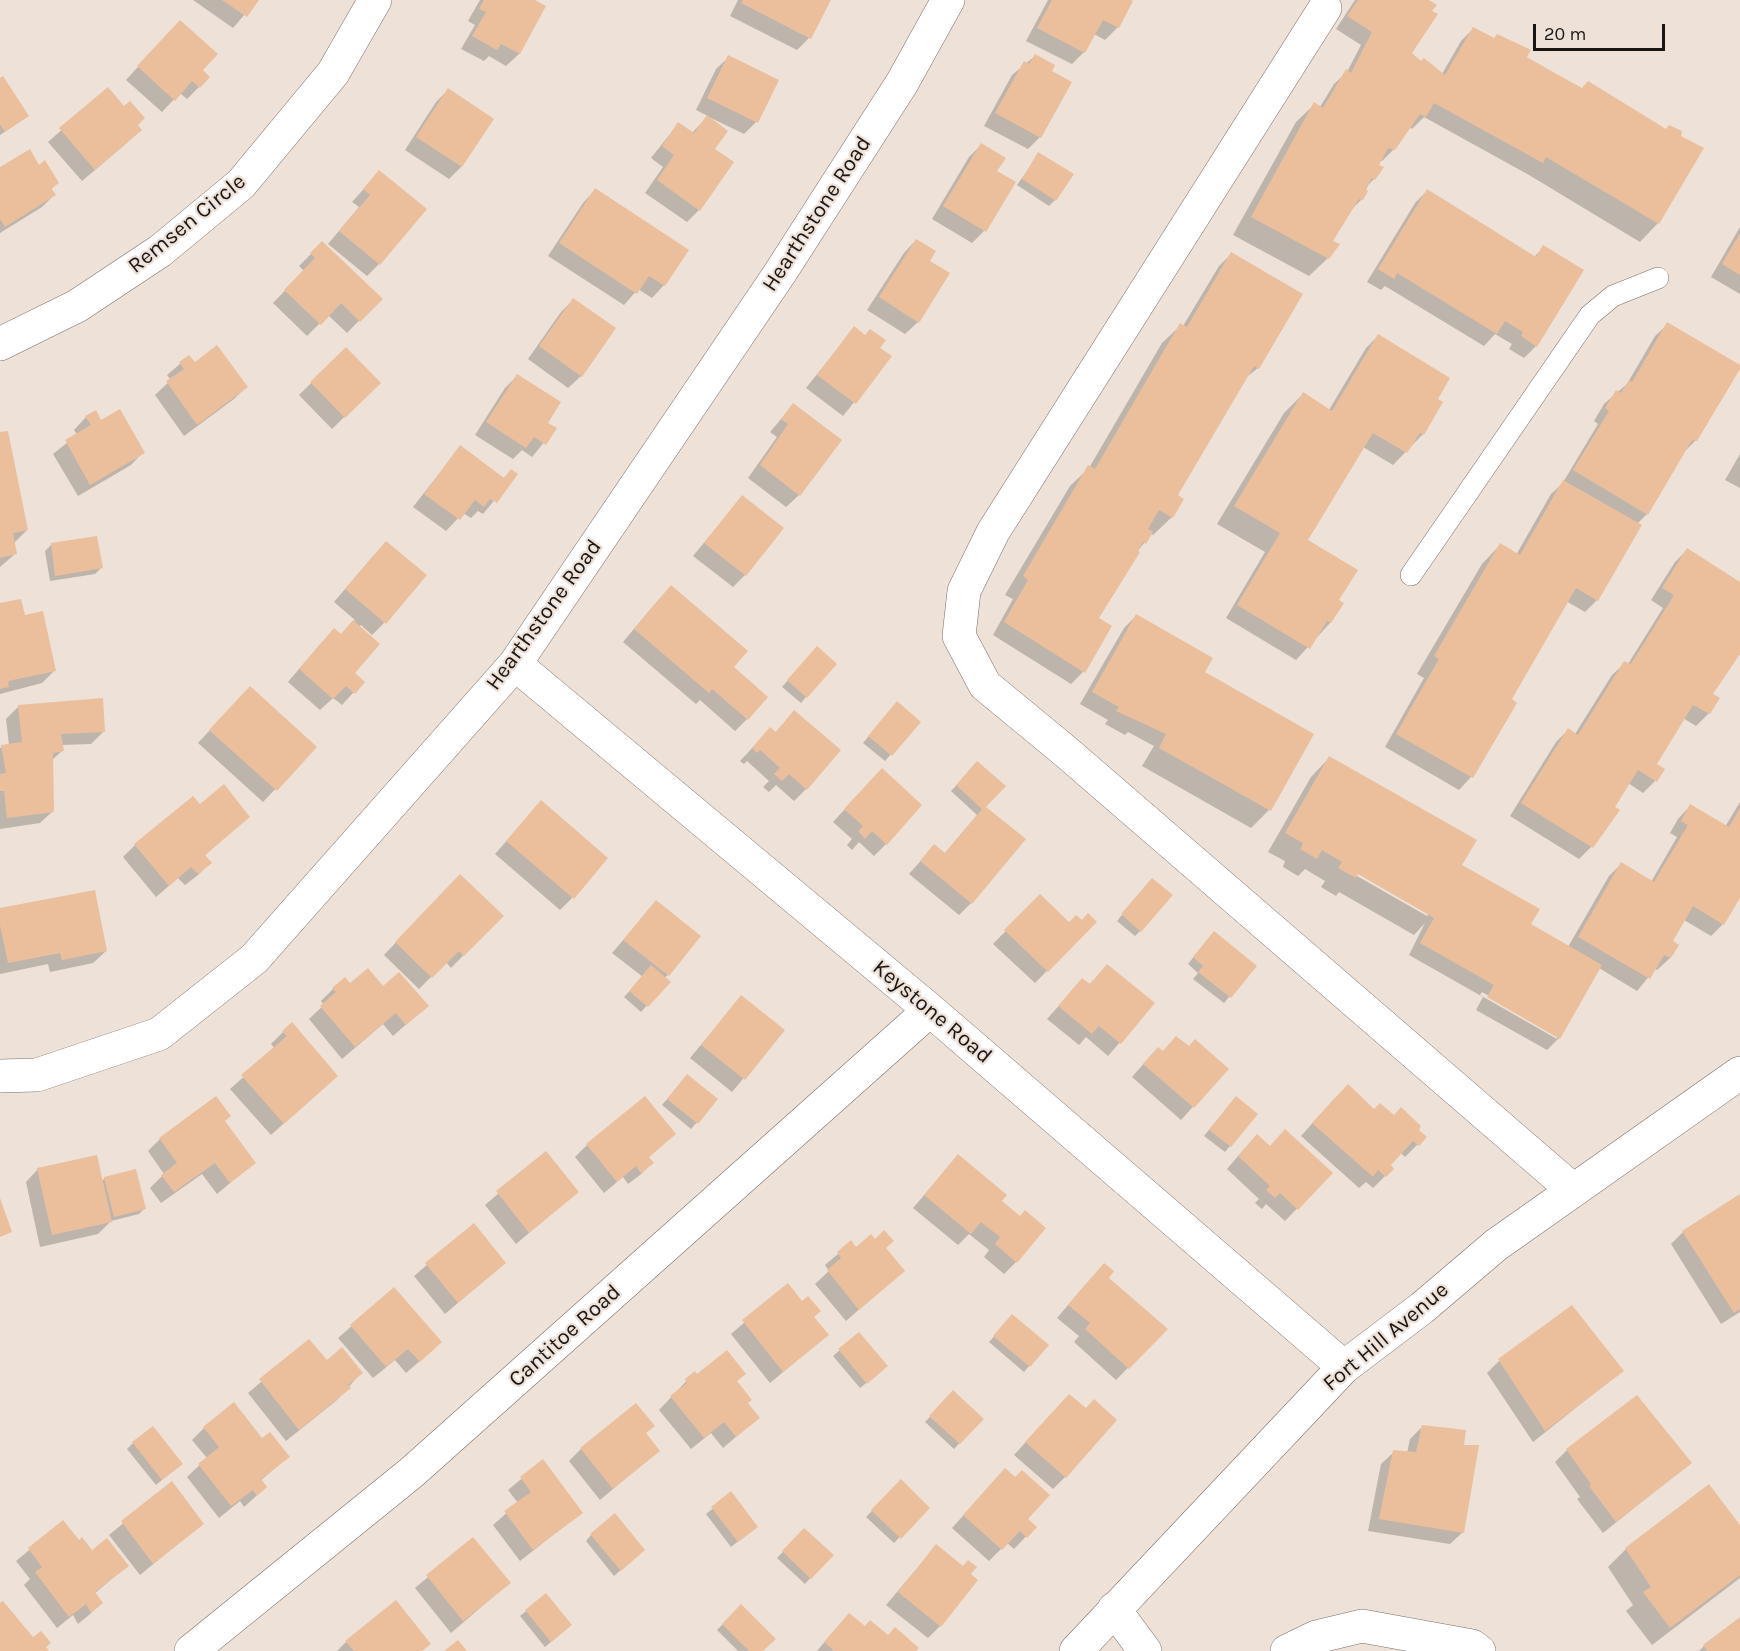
<!DOCTYPE html>
<style>
body{margin:0}
#map{position:relative;width:1740px;height:1651px;overflow:hidden;background:#ede1d8;font-family:Karla,sans-serif}
canvas{display:block}
.scale{position:absolute;left:1533px;top:24px;width:132px;height:27px;box-sizing:border-box;border:3px solid #191512;border-top:0;padding-left:8px;font-size:18px;line-height:21px;white-space:nowrap;color:#191512;-webkit-text-stroke:4px #ede1d8;paint-order:stroke}
</style>
<div id="map">
<canvas width="1740" height="1651"></canvas>
<div class="scale">20 m</div>
</div>
<script>
const c = document.querySelector('canvas').getContext('2d');
c.lineJoin = 'round';
function fill(path, color) {
  c.fillStyle = color;
  c.fill(path, 'evenodd');
}
function toPath(rows) {
  const path = new Path2D();
  for (const r of rows) {
    path.moveTo(r[0], r[1]);
    for (let i = 2; i < r.length; i += 2) path.lineTo(r[i], r[i + 1]);
  }
  return path;
}
function stroke(path, color, width, dash) {
  c.strokeStyle = color;
  c.lineWidth = width;
  c.lineCap = dash ? 'butt' : 'round';
  c.setLineDash(dash || []);
  c.stroke(path);
}
function write(font, color, halo, rows, align = 'center') {
  c.font = font + ' Karla,sans-serif';
  c.lineWidth = 4.5;
  c.setLineDash([]);
  c.textBaseline = 'middle';
  c.strokeStyle = halo;
  c.fillStyle = color;
  for (const [text, x, y, turn = 0] of rows) {
    c.save();
    c.translate(x, y);
    c.rotate((+turn || 0) * Math.PI / 180);
    c.textAlign = isNaN(turn) ? turn : align;
    if (halo) c.strokeText(text, 0, 0);
    c.fillText(text, 0, 0);
    c.restore();
  }
}
const shadow = toPath([
 [193,0,257,0,233,28],
 [480,0,532,0,544,7,519,54,506,66,489,56,484,61,461,49,475,25,468,21],
 [738,0,829,0,809,38,797,50,730,16],
 [1048,0,1128,0,1131,2,1118,27,1105,40,1094,34,1084,52,1072,64,1026,41],
 [1355,0,1426,0,1410,54,1442,74,1461,41,1473,29,1524,57,1658,223,1640,242,1529,175,1424,117,1412,129,1410,127,1394,149,1382,161,1380,160,1374,179,1368,185,1362,199,1349,212,1331,242,1328,258,1309,276,1233,235,1296,122,1315,104,1320,107,1334,84,1347,72,1361,45,1336,29],
 [168,34,208,78,187,99,180,93,162,112,126,80],
 [1035,56,1040,137,1028,149,984,126,1012,75],
 [729,57,756,122,744,134,709,117,713,149,699,210,687,222,645,193,663,167,651,158,678,124,692,133,708,116,696,110,716,69],
 [0,80,28,116,0,135],
 [108,89,128,142,82,181,48,142],
 [448,90,492,119,461,167,449,179,405,150,436,102],
 [981,145,995,172,984,231,972,243,932,219,969,157],
 [1039,154,1055,200,1049,206,1017,185],
 [38,167,58,183,50,190,54,195,42,207,0,233,0,169],
 [379,172,379,264,367,276,328,244,359,207,352,202],
 [595,190,687,250,664,285,652,298,638,289,624,305,548,256,583,203],
 [1427,191,1534,257,1544,247,1536,346,1524,358,1509,349,1512,344,1495,334,1484,346,1385,286,1381,290,1367,282,1415,203],
 [1740,227,1740,294,1711,277],
 [916,240,928,261,918,322,905,334,867,310,904,253],
 [322,243,380,299,347,333,328,315,307,336,273,303,304,271,299,266],
 [1231,254,1258,368,1244,379,1176,496,1172,517,1153,535,1151,534,1137,552,1098,618,1083,672,1071,684,993,635,1013,599,1005,595,1070,486,1089,468,1162,343,1181,325,1183,326,1219,266],
 [573,300,581,376,568,388,528,359,561,312],
 [1668,324,1696,440,1683,453,1647,514,1637,524,1597,600,1585,612,1566,601,1510,698,1515,703,1471,777,1459,790,1385,747,1424,678,1417,674,1482,564,1500,545,1516,555,1551,494,1562,484,1598,424,1594,421,1604,404,1627,384,1655,336],
 [854,328,890,357,843,416,806,388],
 [1378,336,1436,399,1423,434,1393,465,1363,447,1306,541,1337,601,1330,623,1296,660,1226,618,1265,552,1217,524,1284,413,1303,394,1329,410,1366,348],
 [346,349,379,383,332,429,299,395],
 [188,357,194,364,246,387,234,399,184,436,155,395,171,380,167,375],
 [517,376,546,423,555,429,532,457,522,450,513,459,475,435,505,388],
 [793,405,799,495,786,507,748,478,777,437,770,432],
 [86,417,100,422,143,452,131,465,78,496,53,454,77,435,74,430],
 [0,434,27,530,15,542,15,554,0,567],
 [460,447,503,479,511,471,516,474,483,514,478,511,471,518,463,513,446,531,413,507],
 [1740,454,1740,488,1725,480],
 [742,497,745,575,733,587,693,556],
 [51,545,101,568,95,574,50,581,45,551],
 [1687,550,1740,583,1740,654,1729,665,1711,695,1718,699,1709,713,1696,726,1683,718,1655,765,1655,781,1643,793,1628,783,1613,807,1617,810,1591,847,1579,859,1510,816,1556,742,1568,730,1575,734,1612,675,1625,663,1628,664,1663,608,1651,600,1675,562],
 [374,555,384,623,372,635,361,625,359,627,353,673,363,682,342,705,333,698,320,710,288,682,322,642,340,635,355,620,334,602],
 [659,599,732,667,747,719,735,731,700,700,696,704,623,642],
 [0,605,24,617,54,671,42,683,0,694],
 [1136,616,1198,679,1269,810,1251,828,1142,766,1154,746,1128,732,1125,735,1105,724,1108,720,1080,704,1124,628],
 [811,654,806,697,801,703,782,687],
 [238,700,315,747,263,802,198,743],
 [18,707,103,732,91,744,61,745,62,751,51,761,53,811,40,823,0,829,0,748,9,745,6,719],
 [891,709,919,722,885,761,863,743],
 [782,725,806,789,794,801,776,785,769,792,763,787,769,781,747,761,744,764,740,761,770,729,775,733],
 [1329,758,1529,925,1568,947,1609,876,1621,864,1651,882,1677,837,1670,833,1678,819,1690,806,1725,827,1740,802,1740,895,1723,924,1711,936,1684,920,1671,942,1677,945,1670,958,1657,970,1655,969,1637,991,1599,968,1559,1038,1547,1050,1476,1010,1483,997,1409,955,1425,923,1414,935,1339,892,1336,896,1321,887,1325,881,1305,869,1298,876,1283,867,1285,861,1268,852,1311,777],
 [1352,869,1429,913,1427,916,1350,872],
 [1482,992,1557,1035,1557,1039,1480,995],
 [972,769,1004,786,981,811,971,903,959,915,909,874,934,846,944,854,977,815,951,791],
 [870,782,886,844,874,856,859,842,852,850,847,845,852,839,833,822],
 [541,802,572,898,560,910,495,854],
 [200,806,248,817,204,856,210,863,198,875,185,885,178,878,156,897,123,857,135,845],
 [1146,886,1140,931,1135,936,1117,921],
 [448,888,502,916,451,968,446,962,419,989,384,955],
 [1040,896,1069,924,1095,922,1035,983,993,944],
 [656,902,668,975,664,978,668,982,641,1012,624,997,643,977,612,953],
 [0,910,106,951,93,963,50,972,48,964,0,974],
 [1208,939,1254,967,1224,1003,1193,979,1198,973,1188,964],
 [1107,966,1153,1004,1108,1056,1086,1037,1079,1045,1047,1019,1082,980,1089,985],
 [350,985,382,988,427,1006,393,1036,383,1024,342,1059,309,1019,324,1005,321,1001,333,989],
 [741,997,783,1031,732,1092,690,1058],
 [283,1032,336,1076,271,1135,230,1089,275,1049,271,1044],
 [1176,1038,1188,1048,1227,1069,1181,1120,1132,1077,1146,1061,1162,1052],
 [682,1082,716,1100,691,1129,662,1105],
 [1335,1098,1374,1110,1416,1130,1425,1137,1405,1157,1400,1152,1389,1165,1385,1176,1373,1188,1366,1182,1359,1188,1301,1136],
 [1230,1104,1230,1146,1225,1152,1204,1136],
 [223,1121,254,1163,217,1194,202,1174,161,1203,150,1188,164,1174,148,1151,160,1139],
 [674,1134,648,1158,652,1163,640,1175,628,1184,623,1177,604,1193,575,1157,587,1145],
 [1269,1147,1331,1173,1285,1221,1266,1204,1262,1209,1255,1203,1259,1199,1227,1169,1245,1148],
 [546,1153,577,1192,516,1244,485,1205],
 [958,1156,1000,1201,1016,1262,1004,1274,984,1257,989,1250,969,1234,958,1245,913,1208],
 [38,1169,101,1182,105,1178,144,1209,139,1214,111,1221,98,1234,40,1247,26,1182],
 [1740,1196,1740,1312,1721,1324,1671,1244,1683,1232],
 [473,1225,504,1263,445,1314,414,1276],
 [851,1243,855,1249,885,1248,903,1271,846,1321,815,1284,829,1271,825,1265],
 [1092,1277,1106,1278,1166,1329,1116,1380,1074,1342,1079,1336,1057,1318],
 [788,1285,827,1335,770,1383,731,1334],
 [394,1289,428,1354,406,1373,395,1360,373,1378,338,1338],
 [1007,1322,1029,1366,1024,1372,989,1342],
 [859,1334,880,1372,860,1388,833,1356],
 [309,1341,326,1362,361,1373,337,1400,286,1441,248,1393],
 [1499,1361,1622,1371,1533,1442,1487,1373],
 [694,1373,697,1376,744,1374,736,1382,747,1404,758,1418,723,1448,711,1433,691,1449,659,1410],
 [953,1393,982,1419,954,1449,925,1422],
 [1057,1408,1085,1409,1065,1477,1053,1489,1014,1455],
 [1422,1427,1462,1447,1463,1532,1450,1544,1368,1531,1381,1464,1394,1452,1407,1453,1410,1439],
 [204,1428,262,1440,288,1457,260,1481,265,1487,253,1499,244,1507,240,1501,219,1518,187,1477,207,1458,192,1440],
 [133,1443,175,1469,156,1485,127,1449],
 [581,1449,658,1451,600,1500,569,1461],
 [1567,1450,1690,1463,1603,1533,1577,1499,1580,1497,1555,1462],
 [543,1461,581,1513,520,1561,493,1525,518,1503,508,1490],
 [901,1481,928,1508,894,1543,866,1517],
 [993,1482,1035,1527,1014,1549,1007,1543,989,1561,952,1528],
 [171,1484,202,1524,140,1575,109,1535],
 [731,1494,750,1532,731,1547,706,1514],
 [63,1522,78,1542,92,1552,127,1566,94,1594,101,1603,89,1615,78,1624,73,1615,57,1628,24,1585,30,1579,16,1561],
 [1740,1528,1740,1578,1652,1645,1626,1611,1633,1605,1608,1567,1626,1549],
 [804,1530,831,1555,805,1584,777,1558],
 [591,1535,637,1556,614,1576,586,1541],
 [473,1539,509,1583,451,1633,415,1588],
 [936,1546,940,1626,928,1638,886,1605],
 [741,1606,761,1651,738,1651,717,1630],
 [526,1611,564,1631,545,1647,520,1616],
 [1740,1619,1740,1651,1699,1651,1704,1646],
 [837,1627,864,1628,914,1651,817,1651],
 [346,1642,422,1651,337,1651]
]);
const building = toPath([
 [222,0,259,0,247,17],
 [484,0,535,0,546,6,520,54,501,44,497,50,472,36,486,12,479,9],
 [743,0,831,0,811,39,741,3],
 [1052,0,1131,0,1133,1,1119,28,1103,20,1085,53,1037,28],
 [1358,0,1429,0,1437,5,1432,11,1438,14,1412,53,1421,61,1424,58,1445,75,1473,27,1494,38,1497,34,1531,50,1527,57,1546,68,1582,88,1588,81,1666,129,1669,125,1682,131,1681,136,1704,148,1659,224,1546,157,1543,163,1434,103,1426,117,1420,114,1395,150,1388,148,1379,165,1384,167,1375,180,1372,178,1365,189,1368,191,1363,200,1359,199,1333,241,1340,244,1329,259,1251,217,1314,102,1323,108,1346,69,1351,73,1372,32,1347,16],
 [180,20,218,54,203,70,210,77,200,88,192,81,175,101,137,66],
 [1035,54,1055,65,1052,71,1072,82,1041,138,995,113,1024,61,1029,64],
 [728,55,779,80,758,123,707,98],
 [3,76,29,116,5,132,0,124,0,78],
 [108,87,124,106,130,101,145,118,138,125,142,130,95,170,59,128],
 [448,88,494,119,462,167,416,137],
 [707,115,728,131,715,149,734,162,700,211,657,180,674,155,662,146,678,122,694,133],
 [981,143,1006,158,997,171,1016,182,986,232,943,206],
 [30,149,39,165,45,160,59,183,51,188,56,195,5,227,0,219,0,167],
 [1038,152,1074,174,1056,201,1022,179],
 [379,170,427,209,380,265,339,231,370,195,363,189],
 [595,188,689,250,665,286,649,276,637,294,559,243],
 [1427,189,1536,257,1543,245,1584,270,1537,347,1521,336,1523,332,1505,321,1497,334,1397,273,1394,279,1378,269],
 [1740,233,1740,275,1722,264],
 [916,239,936,251,930,261,950,273,919,323,879,297],
 [322,241,383,299,360,322,341,303,321,325,284,290,315,258,310,253],
 [1231,252,1303,294,1259,369,1254,366,1178,495,1184,499,1173,518,1159,510,1148,529,1153,532,1146,544,1143,542,1138,551,1140,552,1099,618,1112,626,1085,673,1004,622,1028,580,1023,576,1088,465,1095,469,1180,323,1187,327],
 [573,298,616,328,582,377,539,346],
 [1667,322,1740,365,1740,369,1697,441,1692,440,1648,515,1573,470,1609,411,1605,408,1616,390,1621,393,1629,380,1632,382],
 [854,326,865,335,870,329,886,340,880,348,892,356,856,404,817,375],
 [1378,334,1450,378,1438,399,1443,402,1424,435,1420,433,1407,453,1373,433,1308,540,1358,570,1339,600,1344,603,1331,623,1327,621,1310,649,1237,605,1280,533,1234,506,1303,392,1332,411],
 [217,345,248,387,197,425,166,381,184,369,179,362,189,355,195,362],
 [346,347,381,383,345,418,310,382],
 [517,374,561,402,548,423,557,428,546,445,534,437,526,448,486,422],
 [793,403,842,440,800,496,760,465,788,424,781,419],
 [120,409,145,453,90,485,65,440,91,425,85,416,96,410,101,420],
 [8,431,28,530,13,533,17,554,0,558,0,432],
 [460,445,504,478,511,469,518,474,497,503,490,499,484,507,475,500,460,520,424,494],
 [1563,480,1642,525,1598,601,1576,588,1512,699,1517,703,1473,778,1396,734,1439,659,1434,656,1500,543,1520,555],
 [742,495,784,528,746,576,704,543],
 [97,536,103,568,55,576,51,543],
 [386,541,427,575,386,624,345,589],
 [1687,548,1740,582,1740,654,1713,694,1720,698,1710,714,1693,705,1657,764,1665,769,1657,782,1638,770,1615,807,1620,810,1593,848,1521,803,1568,728,1578,735,1624,661,1631,664,1674,595,1662,588],
 [671,585,748,651,734,667,768,697,748,720,712,689,709,693,634,629],
 [21,599,25,615,43,611,56,671,8,681,9,687,0,689,0,603],
 [1136,614,1213,658,1205,672,1314,734,1271,811,1159,748,1166,734,1116,711,1119,707,1092,692],
 [353,620,380,644,355,673,365,682,355,694,346,686,333,699,299,669,334,628,341,634],
 [817,646,837,664,807,698,787,680],
 [250,686,317,747,277,791,209,730],
 [103,698,105,732,61,734,64,751,53,753,54,812,7,818,4,791,0,791,0,774,6,773,1,745,22,742,18,705],
 [897,701,921,722,892,756,868,736],
 [794,710,841,750,807,790,789,774,782,781,774,774,780,768,760,750,757,753,752,748,770,727,776,732],
 [1329,756,1477,840,1462,865,1540,909,1531,924,1602,965,1560,1039,1487,997,1494,985,1420,943,1434,918,1358,874,1356,878,1338,868,1342,862,1322,850,1317,859,1300,849,1303,843,1285,833],
 [977,761,1006,786,986,807,1026,839,972,904,920,861,934,844,945,853,982,809,956,785],
 [882,768,922,805,887,845,872,831,865,839,858,831,863,826,844,809],
 [224,784,250,817,205,855,212,863,198,874,191,867,169,886,134,844,193,796,200,804],
 [541,800,608,858,574,899,506,841],
 [1690,804,1729,827,1740,808,1740,898,1724,925,1693,906,1673,941,1679,945,1671,958,1664,955,1650,979,1578,937,1621,862,1654,882,1688,825,1681,821],
 [460,874,504,916,464,956,459,951,432,978,395,942],
 [1152,878,1173,895,1141,932,1121,914],
 [95,890,107,951,62,960,60,953,8,963,0,925,0,908],
 [1040,894,1069,922,1076,915,1082,920,1088,913,1097,922,1048,972,1004,930],
 [656,900,701,936,669,976,623,940],
 [1214,931,1257,966,1231,998,1198,972,1203,966,1193,957],
 [1107,964,1155,1003,1121,1044,1099,1026,1092,1034,1058,1006,1082,978,1090,984],
 [651,965,671,982,648,1007,629,991],
 [368,968,383,986,399,972,429,1006,406,1025,396,1013,355,1047,320,1006,336,992,332,988,345,977,350,983],
 [741,995,785,1030,745,1080,701,1045],
 [292,1022,338,1076,284,1124,241,1075,287,1036,282,1031],
 [1176,1036,1189,1046,1195,1039,1229,1069,1194,1108,1143,1064,1158,1047,1163,1051],
 [687,1074,718,1099,698,1124,667,1099],
 [1348,1084,1374,1109,1380,1103,1394,1115,1401,1107,1421,1126,1419,1130,1427,1137,1419,1146,1413,1141,1391,1165,1394,1169,1386,1177,1378,1170,1373,1177,1312,1123],
 [216,1096,231,1116,225,1121,256,1163,230,1183,215,1163,174,1192,161,1175,177,1163,159,1138],
 [645,1096,676,1134,649,1157,654,1163,641,1173,636,1166,617,1182,586,1144],
 [1236,1096,1258,1114,1231,1147,1209,1130],
 [1285,1129,1333,1173,1298,1210,1280,1193,1275,1198,1266,1190,1270,1186,1238,1156,1257,1134,1270,1146],
 [546,1151,579,1192,529,1233,496,1191],
 [958,1154,1007,1195,1002,1201,1020,1216,1025,1210,1046,1228,1017,1263,995,1244,1000,1237,981,1222,971,1234,924,1195],
 [97,1155,112,1222,52,1235,37,1168],
 [136,1169,146,1209,114,1217,104,1177],
 [1740,1194,1740,1309,1734,1313,1682,1231],
 [0,1198,12,1232,0,1237],
 [474,1223,506,1263,458,1303,425,1263],
 [884,1230,894,1241,886,1248,905,1271,859,1310,827,1270,841,1258,837,1252,851,1240,856,1247,871,1234,875,1239],
 [1104,1263,1114,1271,1109,1278,1168,1329,1129,1369,1085,1329,1090,1323,1068,1305],
 [788,1283,802,1301,808,1296,821,1311,814,1317,829,1335,783,1372,742,1320],
 [394,1287,442,1342,420,1362,408,1349,386,1367,350,1325],
 [1572,1305,1624,1371,1545,1431,1498,1359],
 [1012,1314,1049,1345,1030,1367,993,1336],
 [859,1332,888,1366,867,1384,838,1349],
 [309,1339,327,1360,342,1347,363,1373,348,1385,351,1388,299,1430,259,1379],
 [727,1350,746,1374,737,1381,752,1400,748,1403,760,1418,736,1437,724,1422,704,1438,670,1396,687,1383,685,1379,695,1371,697,1374],
 [953,1390,984,1419,960,1444,929,1416],
 [1069,1394,1086,1408,1094,1399,1117,1420,1066,1478,1025,1442],
 [1637,1395,1692,1463,1616,1522,1589,1486,1591,1484,1566,1449],
 [234,1402,262,1438,270,1432,290,1457,261,1479,267,1487,257,1496,253,1490,231,1506,198,1464,219,1447,203,1427],
 [636,1403,655,1426,646,1433,660,1451,613,1489,580,1448],
 [1422,1425,1466,1430,1464,1445,1479,1445,1464,1533,1379,1519,1393,1450,1416,1452],
 [153,1426,183,1464,162,1480,132,1442],
 [543,1459,583,1513,533,1550,504,1511,531,1492,520,1477],
 [1005,1468,1015,1477,1022,1470,1050,1495,1028,1519,1037,1527,1027,1538,1020,1531,1002,1550,963,1515],
 [901,1479,930,1508,901,1539,871,1510],
 [172,1481,204,1524,153,1564,121,1521],
 [1709,1484,1740,1525,1740,1575,1670,1628,1643,1592,1651,1587,1625,1548],
 [731,1491,758,1527,738,1542,711,1507],
 [615,1513,645,1550,621,1571,590,1534],
 [63,1520,79,1540,82,1537,92,1550,107,1538,129,1566,95,1592,103,1603,91,1613,86,1604,69,1617,35,1572,42,1567,28,1548],
 [804,1528,834,1555,811,1579,782,1551],
 [473,1537,511,1583,463,1621,426,1575],
 [936,1544,963,1566,968,1560,977,1567,971,1574,978,1580,941,1627,898,1592],
 [546,1593,572,1625,551,1642,525,1610],
 [396,1600,431,1644,422,1651,354,1651,345,1641],
 [3,1601,33,1637,41,1631,51,1643,46,1647,49,1651,0,1651,0,1603],
 [741,1604,776,1639,763,1651,749,1651,722,1624],
 [849,1613,865,1626,870,1620,888,1635,895,1627,919,1648,916,1651,834,1651,824,1642],
 [1740,1617,1740,1651,1707,1651,1703,1645],
 [458,1640,467,1651,444,1651]
]);
const lane = toPath([
 [1411,575,1590,315,1613,296,1658,278]
]);
const street = toPath([
 [1325,8,993,532,964,591,959,636,985,685,1065,751,1573,1190],
 [0,344,77,306,160,251,241,184,333,73,375,0],
 [515,664,930,1010,1344,1367],
 [0,1076,37,1075,159,1034,254,959,515,664,780,273,902,83,948,0],
 [1114,1609,1145,1651],
 [191,1651,411,1473,930,1010],
 [1287,1651,1316,1637,1362,1626,1472,1646,1479,1651]
]);
const secondary = toPath([
 [1076,1651,1344,1367,1422,1308,1496,1245,1740,1073]
]);
const streetNames = [
 ["Hearthstone Road",817,214,-57],
 ["Remsen Circle",187,224,-39],
 ["Hearthstone Road",544,615,-54],
 ["Keystone Road",932,1012,40],
 ["Cantitoe Road",565,1336,-42],
 ["Fort Hill Avenue",1386,1337,-40]
];
fill(shadow, '#0003');
fill(building, '#ebbf9b');
stroke(lane, '#7b7068', 22);
stroke(street, '#7b7068', 34);
stroke(secondary, '#7b7068', 34);
stroke(lane, '#fff', 21);
stroke(street, '#fff', 33);
stroke(secondary, '#fff', 33);
write('22px', '#191512', '#ede1d8', streetNames);
</script>
